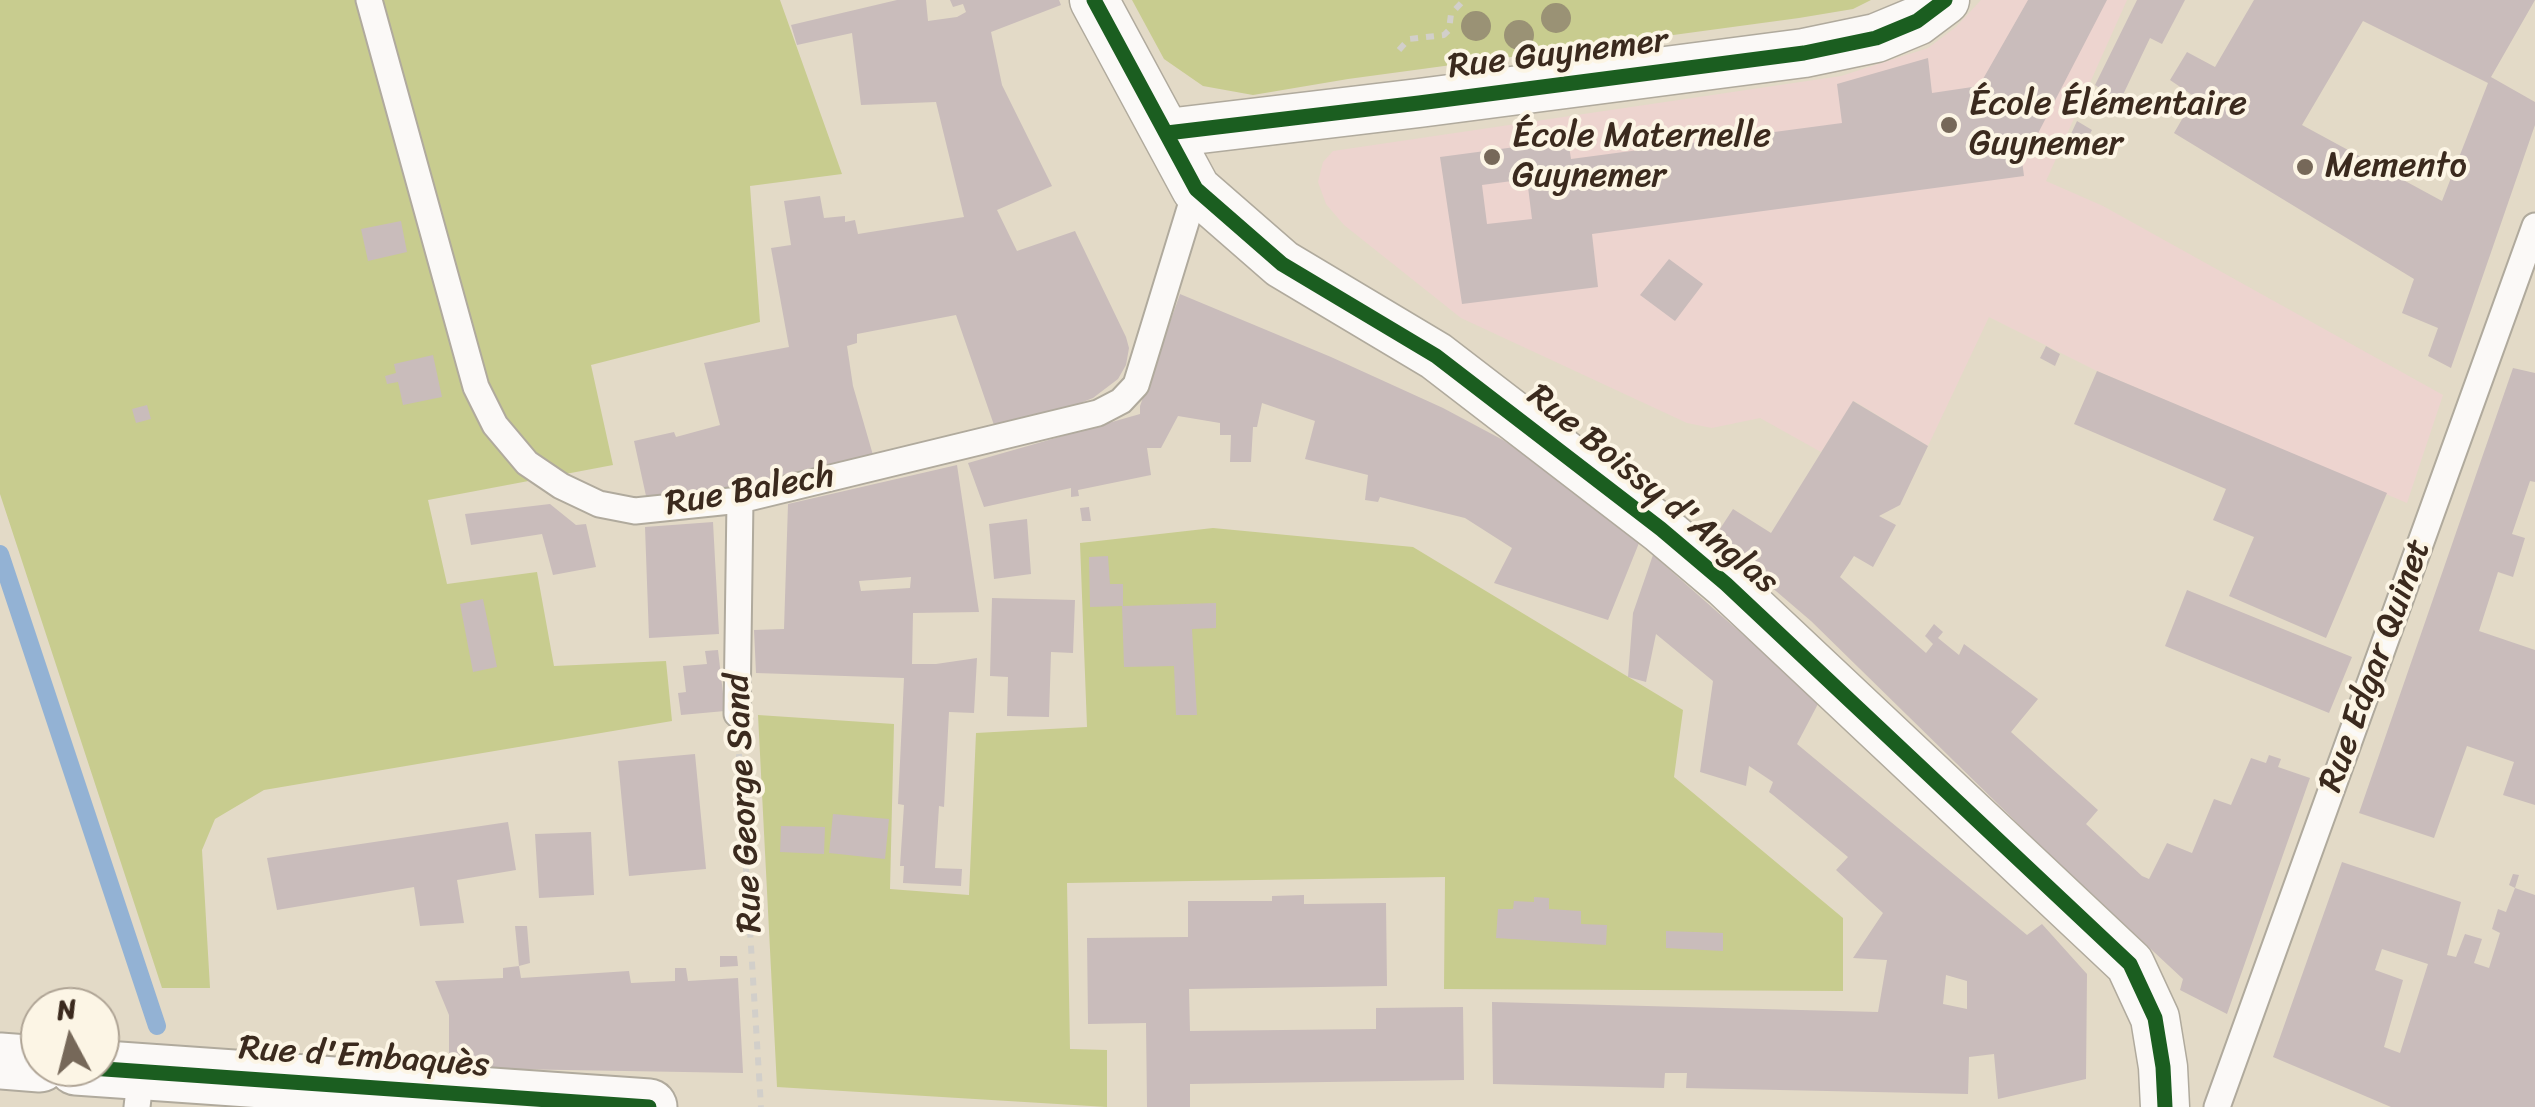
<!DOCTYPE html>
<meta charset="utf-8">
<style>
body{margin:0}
#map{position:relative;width:2535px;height:1107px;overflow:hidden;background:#e3dac7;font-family:Sriracha,sans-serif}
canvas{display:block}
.north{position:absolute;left:20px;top:987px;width:100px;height:100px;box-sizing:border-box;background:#fcf5e5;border:2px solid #afa495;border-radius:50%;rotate:353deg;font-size:28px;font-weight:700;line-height:40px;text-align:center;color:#3b2a1e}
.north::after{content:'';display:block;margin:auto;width:35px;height:45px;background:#766859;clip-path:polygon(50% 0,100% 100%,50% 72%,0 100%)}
</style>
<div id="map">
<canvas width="2535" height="1107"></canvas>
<div class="north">N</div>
</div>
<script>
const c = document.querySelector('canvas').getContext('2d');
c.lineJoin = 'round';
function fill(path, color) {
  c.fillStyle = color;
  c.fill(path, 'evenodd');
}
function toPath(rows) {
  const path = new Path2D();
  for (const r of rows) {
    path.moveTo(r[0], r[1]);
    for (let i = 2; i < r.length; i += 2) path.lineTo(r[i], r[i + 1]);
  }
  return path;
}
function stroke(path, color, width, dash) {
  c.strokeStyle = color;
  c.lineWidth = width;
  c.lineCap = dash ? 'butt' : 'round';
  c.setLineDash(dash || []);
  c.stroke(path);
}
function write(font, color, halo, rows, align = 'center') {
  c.font = font + ' Sriracha,sans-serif';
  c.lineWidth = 8;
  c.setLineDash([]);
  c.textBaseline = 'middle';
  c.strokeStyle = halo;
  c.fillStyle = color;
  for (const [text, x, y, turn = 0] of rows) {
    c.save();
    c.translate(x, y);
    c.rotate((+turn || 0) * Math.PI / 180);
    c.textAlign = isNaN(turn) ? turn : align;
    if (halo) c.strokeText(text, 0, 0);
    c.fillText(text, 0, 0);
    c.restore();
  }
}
const built = toPath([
 [1981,0,2127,0,2046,181,2103,206,2443,395,2407,503,2097,371,1989,317,1928,446,1854,401,1821,452,1760,418,1712,428,1687,423,1461,318,1344,225,1326,204,1318,182,1323,162,1333,151,1841,76,1928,48,1956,27]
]);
const green = toPath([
 [0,0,780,0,842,174,750,186,760,322,591,365,613,465,428,500,447,584,537,572,554,666,666,661,672,721,264,790,215,819,202,850,210,988,162,988,0,494],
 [1132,0,1871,0,1853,9,1799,18,1348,79,1253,95,1203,86,1164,59],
 [1213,528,1413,547,1683,710,1674,777,1843,918,1843,991,1444,989,1445,877,1067,883,1070,1049,1107,1050,1107,1107,777,1087,758,715,894,724,890,889,969,895,976,733,1087,727,1080,543]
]);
const stream = toPath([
 [0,554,157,1026]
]);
const building = toPath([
 [897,0,926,0,928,21,957,17,966,12,963,4,953,7,950,0,1059,0,1061,5,991,32,1002,85,1052,186,997,210,1017,251,1075,231,1126,337,1129,348,1126,365,1118,379,1093,398,1060,411,995,428,956,315,857,334,857,343,847,346,853,386,873,455,648,505,634,441,674,432,676,437,720,425,704,363,789,347,771,248,791,245,784,201,820,196,824,218,845,216,845,222,855,220,858,234,964,217,936,102,861,105,852,33,797,45,791,25],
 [2028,0,2107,0,2033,143,2020,145,2024,176,1592,234,1598,287,1462,304,1440,157,1568,140,1571,159,1842,123,1837,84,1928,58,1932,93,1979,86],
 [1527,179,1532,219,1487,224,1482,185],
 [2137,0,2185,0,2162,44,2150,38,2120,101,2095,85],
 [2254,0,2535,0,2491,77,2535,102,2535,125,2451,368,2428,356,2438,328,2402,313,2414,279,2174,133,2195,97,2170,80,2187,52,2215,67],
 [2363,21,2488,83,2442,201,2302,125],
 [2077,121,2092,130,2086,141,2071,134],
 [401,221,407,252,368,261,361,229],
 [1669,259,1703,284,1675,321,1640,295],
 [1180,294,1331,357,1443,408,1503,440,1549,471,1639,543,1608,620,1494,583,1512,548,1465,518,1380,497,1378,502,1365,500,1368,475,1305,459,1315,421,1262,403,1257,427,1253,427,1251,462,1230,462,1231,435,1220,435,1220,423,1178,416,1161,448,1147,448,1151,475,1078,490,1079,496,1071,497,1071,488,984,507,968,463,1140,414,1140,406],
 [2046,346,2060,354,2055,366,2040,358],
 [433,355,442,397,403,405,398,382,387,384,385,376,396,373,394,364],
 [2513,368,2535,373,2535,482,2530,481,2512,534,2525,538,2513,577,2498,572,2479,631,2535,650,2535,805,2503,795,2514,762,2467,746,2434,838,2359,813],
 [2097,371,2387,493,2326,638,2229,596,2254,537,2213,520,2226,489,2074,424],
 [1853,401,1928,446,1900,505,1879,516,1896,525,1873,567,1854,556,1840,577,1926,653,1933,644,1925,636,1934,624,1943,632,1938,638,1959,655,1964,644,2038,699,2011,732,2098,810,2086,824,2142,876,2149,879,2167,843,2192,853,2214,799,2231,805,2251,758,2266,763,2269,755,2281,759,2278,767,2310,778,2227,1014,2180,990,2183,979,2053,858,1811,621,1714,538,1733,509,1771,533],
 [147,405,151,419,136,423,132,409],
 [957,465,979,612,913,613,912,664,936,664,977,658,974,713,949,712,944,807,939,806,935,868,962,869,961,886,903,883,904,866,900,866,904,805,898,804,904,678,756,673,754,630,784,629,788,504],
 [911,577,910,588,861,591,859,581],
 [550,504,576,525,586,524,596,567,553,575,542,534,471,545,465,514],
 [1089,507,1091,521,1082,521,1080,508],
 [1027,519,1031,574,994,579,989,524],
 [713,522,719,634,649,638,645,527],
 [1653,555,1819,702,1797,744,2027,935,2042,924,2087,974,2086,1079,1998,1099,1994,1054,1969,1057,1968,1094,1686,1088,1687,1073,1665,1073,1664,1088,1493,1084,1492,1002,1878,1012,1887,960,1853,958,1883,913,1836,870,1848,857,1773,795,1769,792,1773,782,1749,766,1746,786,1700,772,1713,681,1656,634,1646,682,1628,677,1633,613],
 [1946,975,1967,981,1967,1009,1943,1004],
 [1108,556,1110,584,1123,584,1123,606,1216,603,1216,628,1192,629,1197,715,1176,715,1174,666,1124,667,1122,606,1090,607,1089,557],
 [2187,590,2352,657,2329,713,2165,646],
 [992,598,1075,600,1073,653,1051,652,1049,717,1007,716,1008,677,990,676],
 [483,599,497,667,473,672,460,604],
 [718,650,725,711,681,715,678,693,686,692,683,666,707,664,705,651],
 [695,754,706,869,629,876,618,761],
 [833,814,889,819,885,859,829,853],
 [508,822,516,870,457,880,464,923,420,926,414,887,277,910,267,858],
 [781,826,825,827,824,854,780,852],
 [591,832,594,895,539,898,535,834],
 [2342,862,2461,902,2447,955,2456,957,2465,934,2482,939,2474,963,2489,968,2500,933,2492,929,2498,909,2506,912,2515,888,2509,885,2513,874,2519,875,2515,888,2535,895,2535,1107,2391,1107,2273,1057],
 [2382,949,2428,964,2400,1053,2384,1047,2403,980,2375,970],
 [1304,895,1304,904,1386,903,1387,986,1189,989,1190,1031,1376,1029,1376,1008,1463,1007,1464,1080,1190,1084,1190,1107,1147,1107,1146,1023,1088,1024,1087,938,1188,937,1188,901,1272,901,1272,896],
 [1534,897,1549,898,1549,909,1581,911,1581,924,1607,925,1606,945,1496,938,1498,909,1513,909,1514,901,1534,902],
 [515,926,527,926,530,963,519,966],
 [1666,931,1723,933,1723,951,1666,948],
 [720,956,737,956,738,966,720,967],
 [519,966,521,978,629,971,631,983,675,981,675,968,686,968,688,981,738,978,743,1073,449,1068,449,1015,435,981,503,978,503,968]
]);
const path = toPath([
 [1399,50,1409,39,1444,35,1449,30,1451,14,1464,0],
 [739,754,761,1107]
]);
const service = toPath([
 [369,0,476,387,495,425,527,463,561,486,599,504,635,511,740,500,1098,413,1121,401,1136,385,1196,189],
 [737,714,740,500],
 [137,1107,141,1072],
 [2217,1107,2535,226]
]);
const minor = toPath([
 [1094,0,1196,189,1282,264,1436,356,1661,529,1726,584,2130,964,2155,1018,2163,1067,2165,1107],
 [1167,133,1419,103,1804,53,1876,38,1917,21,1945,0]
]);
const tertiary = toPath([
 [0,1061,40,1064],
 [76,1067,649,1107]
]);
const cycleway = toPath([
 [1094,0,1196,189,1282,264,1436,356,1661,529,1726,584,2130,964,2155,1018,2163,1067,2165,1107],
 [1167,133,1419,103,1804,53,1876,38,1917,21,1945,0],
 [76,1067,649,1107]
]);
const trees = [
 [1556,18],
 [1476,26],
 [1519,35]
];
const markers = [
 [1949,125,10,"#766859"],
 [1492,157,10,"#766859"],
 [2305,167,10,"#766859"]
];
const streetNames = [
 ["Rue Guynemer",1558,55,-7],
 ["Rue Boissy d'Anglas",1652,490,39],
 ["Rue Balech",750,491,-10],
 ["Rue Edgar Quinet",2376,666,-70],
 ["Rue George Sand",745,803,-93],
 ["Rue d'Embaquès",364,1058,4]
];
const poiNames = [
 ["École Élémentaire",1969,105],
 ["Guynemer",1969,145],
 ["École Maternelle",1512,137],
 ["Guynemer",1512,177],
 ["Memento",2325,167]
];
fill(built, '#edd4cf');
fill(green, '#c8cc8f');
stroke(stream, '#93b2d4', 18);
fill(building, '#c9bcbb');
stroke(service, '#b0aa9d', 29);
stroke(minor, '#b0aa9d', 51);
stroke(tertiary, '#b0aa9d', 59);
stroke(path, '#d2cfca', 6, [8, 8]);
stroke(service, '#fbf9f7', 25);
stroke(minor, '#fbf9f7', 48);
stroke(tertiary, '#fbf9f7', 55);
stroke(cycleway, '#1b5e20', 15);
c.fillStyle = '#9a9275';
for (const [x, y] of trees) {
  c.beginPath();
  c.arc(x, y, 15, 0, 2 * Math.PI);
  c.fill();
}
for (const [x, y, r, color] of markers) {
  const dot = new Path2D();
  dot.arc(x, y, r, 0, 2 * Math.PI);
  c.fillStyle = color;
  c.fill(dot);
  stroke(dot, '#fcf5e5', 4);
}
write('35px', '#3b2a1e', '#fcf5e5', streetNames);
write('35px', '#3b2a1e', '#fcf5e5', poiNames, 'left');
</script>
